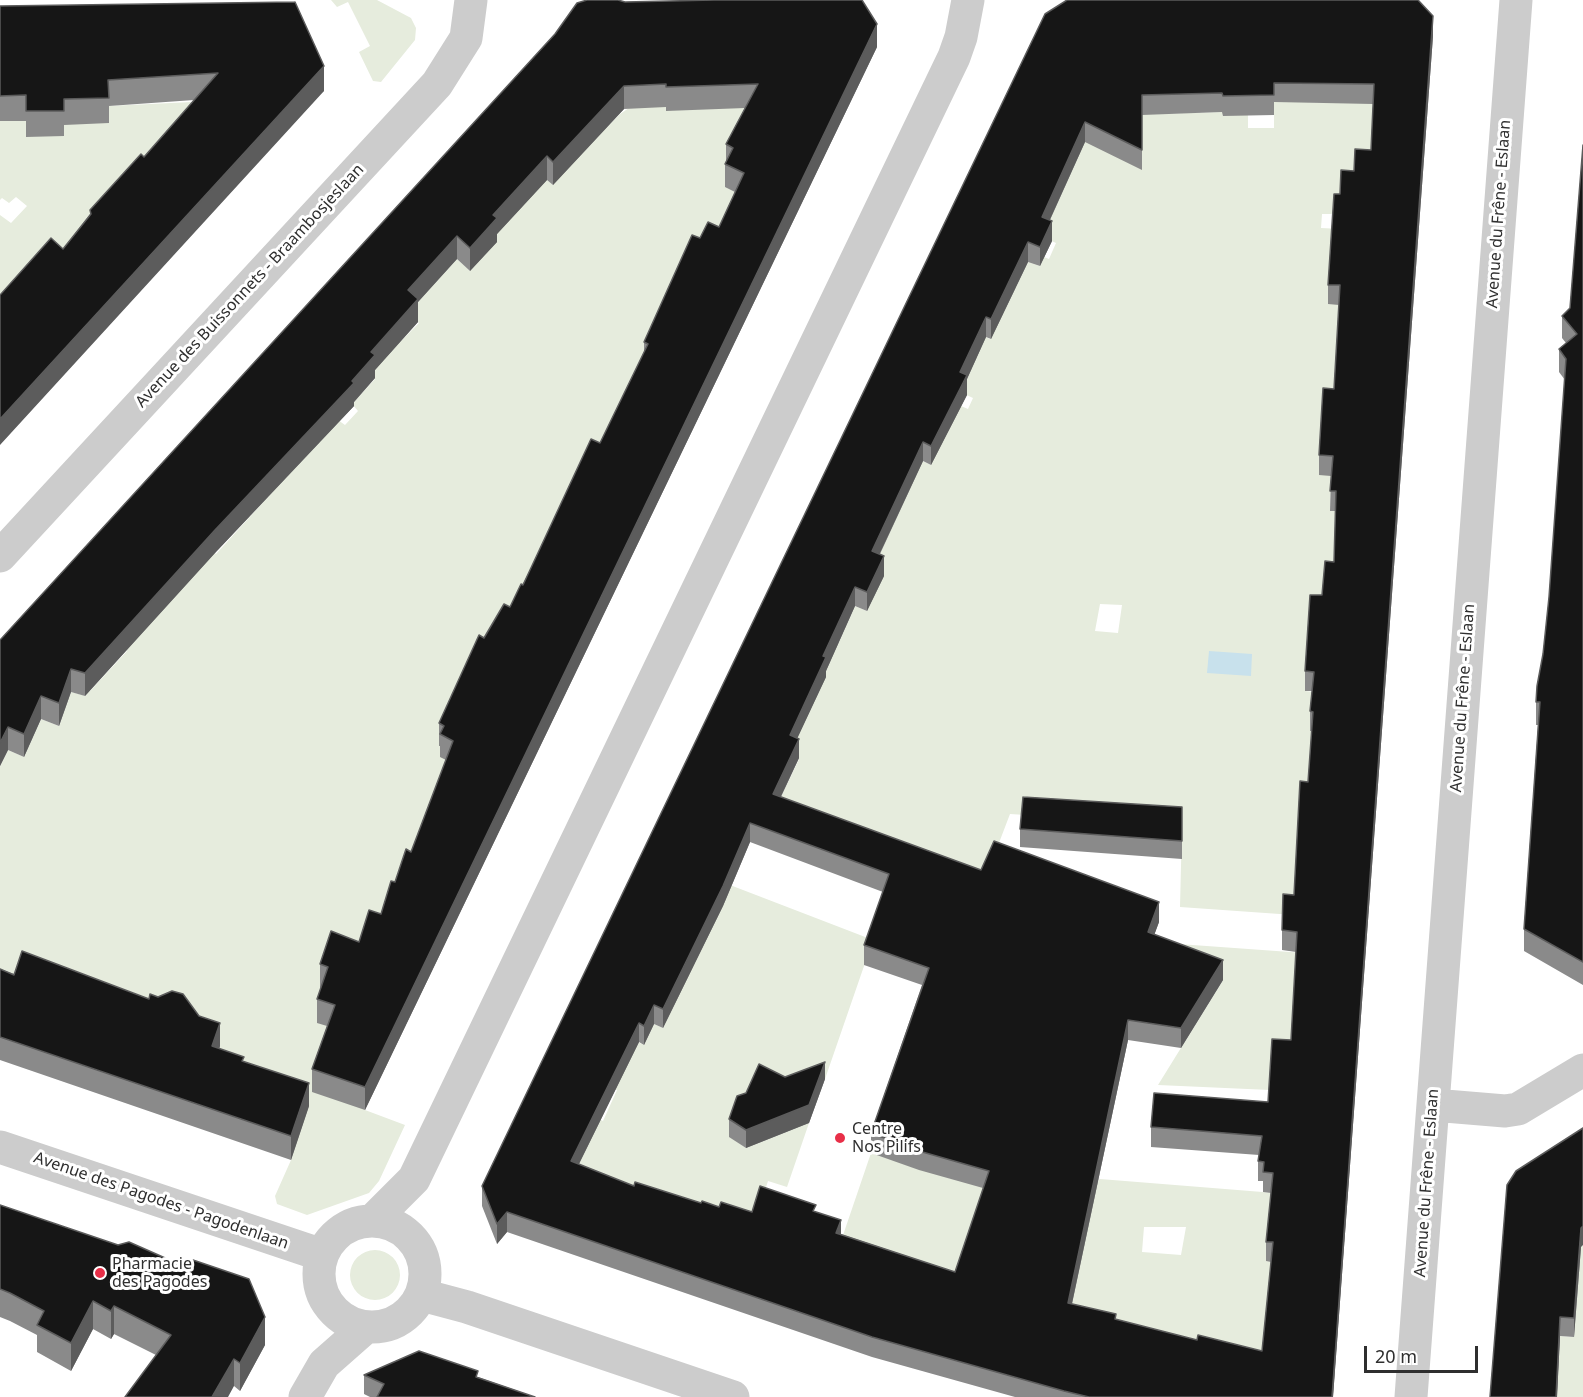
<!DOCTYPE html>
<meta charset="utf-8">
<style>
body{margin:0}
#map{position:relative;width:1583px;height:1397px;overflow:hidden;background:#fff;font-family:"Noto Sans",sans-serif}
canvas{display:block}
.scale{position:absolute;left:1364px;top:1346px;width:114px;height:27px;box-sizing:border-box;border:3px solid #2f2f2f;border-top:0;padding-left:8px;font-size:18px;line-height:21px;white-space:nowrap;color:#2f2f2f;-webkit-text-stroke:4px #fff;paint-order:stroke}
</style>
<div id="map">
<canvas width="1583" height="1397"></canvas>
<div class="scale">20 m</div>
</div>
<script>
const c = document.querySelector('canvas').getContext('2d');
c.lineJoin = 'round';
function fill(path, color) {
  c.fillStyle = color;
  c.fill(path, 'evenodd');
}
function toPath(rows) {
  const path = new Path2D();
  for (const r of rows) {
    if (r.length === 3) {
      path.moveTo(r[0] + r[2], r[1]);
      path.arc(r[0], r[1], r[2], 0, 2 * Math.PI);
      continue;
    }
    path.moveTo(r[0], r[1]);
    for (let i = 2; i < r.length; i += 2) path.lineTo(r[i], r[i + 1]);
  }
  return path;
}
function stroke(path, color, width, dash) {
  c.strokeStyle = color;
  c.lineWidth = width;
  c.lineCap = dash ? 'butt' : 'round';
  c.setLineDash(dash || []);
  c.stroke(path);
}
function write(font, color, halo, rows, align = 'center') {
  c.font = font + ' "Noto Sans",sans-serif';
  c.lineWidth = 6;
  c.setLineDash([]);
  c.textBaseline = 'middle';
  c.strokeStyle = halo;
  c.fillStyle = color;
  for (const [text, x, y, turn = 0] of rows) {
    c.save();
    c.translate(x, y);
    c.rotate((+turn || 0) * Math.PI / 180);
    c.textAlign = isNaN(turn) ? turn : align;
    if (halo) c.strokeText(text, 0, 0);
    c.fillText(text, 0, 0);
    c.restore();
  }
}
const green = toPath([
 [331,0,377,0,411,18,416,28,415,40,381,82,373,81,359,52,370,46,348,2,337,7],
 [1376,75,1378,155,1346,214,1322,214,1321,228,1342,229,1330,510,1340,511,1339,566,1322,615,1305,691,1314,692,1310,730,1313,731,1319,755,1294,915,1180,907,1182,825,1010,814,981,890,780,799,799,759,790,754,814,672,839,642,855,606,867,611,854,562,912,456,931,465,954,403,968,409,973,398,960,392,984,336,990,339,1028,262,1040,266,1044,257,1049,259,1056,243,1041,236,1084,141,1104,111,1150,114,1222,112,1248,115,1248,128,1274,128,1274,100,1323,103],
 [1100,604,1122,605,1118,633,1095,631],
 [193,97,214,97,0,323,0,215,11,223,27,206,16,197,9,203,2,198,0,200,0,117,26,116,26,137,64,115,108,106,192,102],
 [754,103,748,198,682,299,444,749,459,767,381,937,320,987,328,990,335,1029,365,1110,405,1125,379,1181,369,1193,307,1215,277,1204,275,1196,291,1160,0,998,0,766,8,750,24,757,41,719,59,726,71,692,86,696,87,691,90,691,127,651,122,646,211,549,216,554,338,420,345,425,358,411,352,404,375,379,369,373,419,323,408,313,457,259,470,271,479,224,547,180,553,185,587,109,607,127,620,114,629,108],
 [730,885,873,940,825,1079,737,1114,729,1136,746,1148,809,1123,787,1187,768,1181,758,1212,776,1218,579,1194,579,1126,593,1116,603,1121,617,1090,609,1086,638,1042,644,1045,654,1024,663,1028],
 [1151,942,1304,953,1305,1008,1270,1090,1158,1085,1223,980],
 [871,1153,952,1179,1098,1181,1100,1179,1275,1193,1266,1261,1277,1262,1279,1360,825,1288],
 [1144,1227,1186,1227,1181,1255,1142,1252],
 [1583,1245,1583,1397,1556,1397,1560,1336,1574,1337,1579,1270,1571,1253],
 [375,1275,25]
]);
const water = toPath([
 [1209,651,1252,654,1251,676,1207,673]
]);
const street = toPath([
 [0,556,437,84,466,38,471,0],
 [1433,1105,1505,1111,1518,1109,1583,1070],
 [0,1147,322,1255],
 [372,1274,53],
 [372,1221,414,1179,954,57,961,37,968,0],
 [422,1295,467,1307,733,1397],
 [305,1397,324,1364,366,1327],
 [1411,1397,1516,0]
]);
const wall = toPath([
 [0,6,324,91,63,249,90,214,90,210,144,157,194,100,109,106,109,123,64,125,64,136,26,137,26,121,0,121],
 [1045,14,1433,36,1333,1397,1015,1397,872,1357,507,1232,497,1244,482,1206,482,1186],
 [1274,102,1373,104,1371,150,1354,171,1340,194,1328,285,1328,304,1339,305,1334,389,1319,455,1319,475,1331,476,1330,511,1336,511,1334,562,1322,595,1305,671,1305,691,1312,691,1310,711,1310,731,1312,731,1308,782,1294,895,1282,930,1282,950,1296,952,1291,1040,1268,1102,1151,1127,1151,1147,1259,1155,1258,1161,1258,1181,1263,1181,1263,1192,1271,1193,1266,1242,1266,1261,1271,1262,1262,1351,1197,1340,1116,1320,1072,1304,1128,1040,1181,1048,1223,980,1154,935,1159,922,981,870,781,797,799,758,797,738,826,677,826,671,855,606,867,611,884,576,880,554,923,461,931,465,967,395,967,379,986,337,991,339,1028,262,1040,266,1052,241,1050,220,1085,142,1142,170,1142,115,1222,112,1223,116,1274,115],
 [750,842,883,892,864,945,864,965,922,985,871,1133,871,1153,919,1170,983,1188,955,1272,841,1234,816,1212,752,1212,719,1207,634,1186,579,1164,639,1042,644,1045,654,1024,663,1028,723,906],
 [555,34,877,47,365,1110,312,1092,312,1069,327,1026,317,1023,317,999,321,988,320,987,320,964,359,942,381,914,395,882,411,852,446,760,440,757,440,746,439,746,439,723,484,638,510,607,600,443,644,352,644,342,700,238,719,227,735,192,725,187,725,164,726,161,726,144,745,108,666,111,666,107,624,109,553,185,547,180,497,234,497,242,470,271,457,259,418,302,418,322,375,370,375,378,354,402,354,406,215,553,85,696,71,692,59,726,41,719,24,757,8,750,0,766,0,640],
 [1583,145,1583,985,1524,951,1524,929,1538,725,1536,725,1536,702,1543,654,1549,597,1565,380,1559,372,1559,349,1566,343,1562,338,1562,316,1570,308],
 [1182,807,1182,859,1020,847,1020,829],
 [0,969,220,1046,219,1049,244,1061,309,1106,291,1160,0,1060],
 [785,1077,825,1079,809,1123,746,1148,729,1137,729,1119],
 [0,1205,265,1345,240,1391,234,1386,156,1355,114,1334,111,1339,93,1329,71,1371,37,1352,37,1335,10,1321,0,1317],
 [1581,1247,1574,1337,1560,1336,1557,1397,1490,1397],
 [364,1375,478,1377,535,1397,370,1397,364,1394]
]);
const shadedWall = toPath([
 [1433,16,1433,36,1333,1397,1332,1397],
 [877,24,877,47,365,1110,365,1087],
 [324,66,324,91,0,445,0,419],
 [624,86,624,109,553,185,553,162],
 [1085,122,1085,142,1042,237,1042,217],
 [547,156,547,180,497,234,497,242,470,271,470,248,493,215],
 [1052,221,1052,241,1040,266,1040,247],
 [457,236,457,259,418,302,418,322,375,370,375,378,354,402,354,406,215,553,85,696,85,673,215,530,352,381,408,290],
 [1028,242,1028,262,991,339,991,319],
 [986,317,986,337,967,379,967,395,931,465,931,446,960,372],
 [923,442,923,461,872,570,872,551],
 [884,556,884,576,867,611,867,592],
 [855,587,855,606,826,671,826,677,790,754,790,735,823,656],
 [71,669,71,692,59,726,59,703],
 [41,696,41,719,24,757,24,734],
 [8,727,8,750,0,766,0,743],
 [799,739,799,758,773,813,773,794],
 [750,823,750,842,723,906,663,1028,663,1009],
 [1159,902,1159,922,1148,952,1148,932],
 [1223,960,1223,980,1181,1048,1181,1028],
 [654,1005,654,1024,644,1045,644,1026],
 [1128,1020,1128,1040,1068,1322,1068,1303],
 [220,1023,220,1046,212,1069,212,1046],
 [639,1023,639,1042,571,1180,571,1161],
 [825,1062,825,1079,809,1123,746,1148,746,1130],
 [309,1083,309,1106,291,1160,291,1136],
 [507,1212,507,1232,497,1244,497,1224],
 [841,1220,841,1240,836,1233],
 [1583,1226,1583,1245,1581,1247,1574,1337,1574,1318,1581,1228],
 [93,1301,93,1329,71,1371,71,1343],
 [114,1306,114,1334,111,1339,111,1311],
 [265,1317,265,1345,240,1391,240,1363],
 [1560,1317,1560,1336,1557,1397,1556,1397],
 [234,1359,234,1386,228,1397,212,1397]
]);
const building = toPath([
 [587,0,618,0,625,2,714,0,862,0,877,24,365,1087,312,1069,335,1005,317,999,328,967,320,964,331,931,359,942,369,910,381,914,391,881,395,882,406,849,411,852,453,741,440,734,444,726,439,723,479,635,484,638,504,604,510,607,521,584,523,585,591,439,600,443,648,344,644,342,692,235,700,238,708,222,719,227,744,173,725,164,733,148,726,144,758,84,666,87,666,84,624,86,553,162,547,156,493,215,497,218,470,248,457,236,408,290,418,299,371,352,375,355,352,381,354,383,215,530,85,673,71,669,59,703,41,696,24,734,8,727,0,743,0,640,555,34,577,3,587,0],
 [1067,0,1418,0,1433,16,1332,1397,1089,1397,1064,1391,872,1337,507,1212,497,1224,482,1186,1045,14,1067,0],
 [1274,83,1374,84,1371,150,1355,149,1354,171,1341,170,1340,194,1334,194,1328,285,1340,285,1334,389,1323,388,1319,455,1333,456,1330,491,1336,491,1334,562,1325,561,1322,595,1310,595,1305,671,1314,672,1310,711,1313,712,1308,782,1300,781,1294,895,1283,894,1282,930,1297,932,1291,1040,1272,1039,1268,1102,1154,1093,1151,1127,1262,1136,1258,1161,1264,1162,1263,1172,1273,1173,1266,1242,1273,1242,1262,1351,1198,1335,1197,1340,1115,1319,1116,1314,1068,1303,1128,1020,1181,1028,1223,960,1148,932,1159,902,994,841,981,870,773,794,799,739,790,735,826,657,823,656,855,587,867,592,884,556,872,551,923,442,931,446,967,375,960,372,986,317,991,319,1028,242,1040,247,1052,221,1042,217,1085,122,1142,150,1142,95,1222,93,1223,96,1274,95,1274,83],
 [750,823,889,874,864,945,929,968,871,1133,919,1151,989,1171,955,1272,836,1233,841,1220,813,1211,816,1205,760,1186,752,1212,721,1202,719,1207,702,1201,701,1203,635,1182,634,1186,571,1161,639,1023,644,1026,654,1005,663,1009,723,886,750,823],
 [295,2,324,66,0,419,0,295,51,238,63,249,91,214,90,210,141,154,144,157,218,73,108,80,109,98,64,99,64,111,26,111,26,95,0,96,0,6,295,2],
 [1583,145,1583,962,1524,929,1540,702,1536,702,1537,686,1543,654,1549,597,1566,359,1559,349,1577,334,1562,316,1570,308,1583,145],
 [1023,797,1182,807,1182,841,1020,829,1023,797],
 [22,951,149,999,150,994,158,997,172,991,183,994,199,1016,220,1023,212,1046,244,1057,242,1061,309,1083,291,1136,0,1037,0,969,14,975,22,951],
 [825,1062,809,1105,746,1130,729,1119,737,1096,746,1093,759,1064,785,1077,825,1062],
 [1583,1128,1583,1226,1581,1228,1574,1318,1560,1317,1556,1397,1490,1397,1507,1185,1516,1171,1583,1128],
 [0,1205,118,1245,129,1242,190,1269,193,1260,249,1279,265,1317,240,1363,234,1359,212,1397,125,1397,171,1335,114,1306,111,1311,93,1301,71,1343,37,1325,44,1311,10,1293,0,1289,0,1205],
 [419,1351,478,1371,476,1377,535,1397,377,1397,384,1384,364,1375,419,1351]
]);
const markers = [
 [840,1138,6,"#e82f48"],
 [100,1273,6,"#e82f48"]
];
const streetNames = [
 ["Avenue du Frêne - Eslaan",1499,214,-86],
 ["Avenue des Buissonnets - Braambosjeslaan",250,286,-47],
 ["Avenue du Frêne - Eslaan",1463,698,-86],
 ["Avenue du Frêne - Eslaan",1427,1183,-86],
 ["Avenue des Pagodes - Pagodenlaan",161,1201,19]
];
const poiNames = [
 ["Centre",852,1129],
 ["Nos Pilifs",852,1147],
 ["Pharmacie",112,1264],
 ["des Pagodes",112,1282]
];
fill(green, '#e6ecdd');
fill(water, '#c8e1ec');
stroke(street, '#ccc', 33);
fill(wall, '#8a8a8a');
fill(shadedWall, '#5c5c5c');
fill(building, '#161616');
stroke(building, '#5c5c5c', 1.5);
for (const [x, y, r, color] of markers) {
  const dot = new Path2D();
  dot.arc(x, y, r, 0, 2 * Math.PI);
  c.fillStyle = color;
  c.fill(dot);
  stroke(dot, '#fff', 2);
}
write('16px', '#2f2f2f', '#fff', streetNames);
write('16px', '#2f2f2f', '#fff', poiNames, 'left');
</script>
